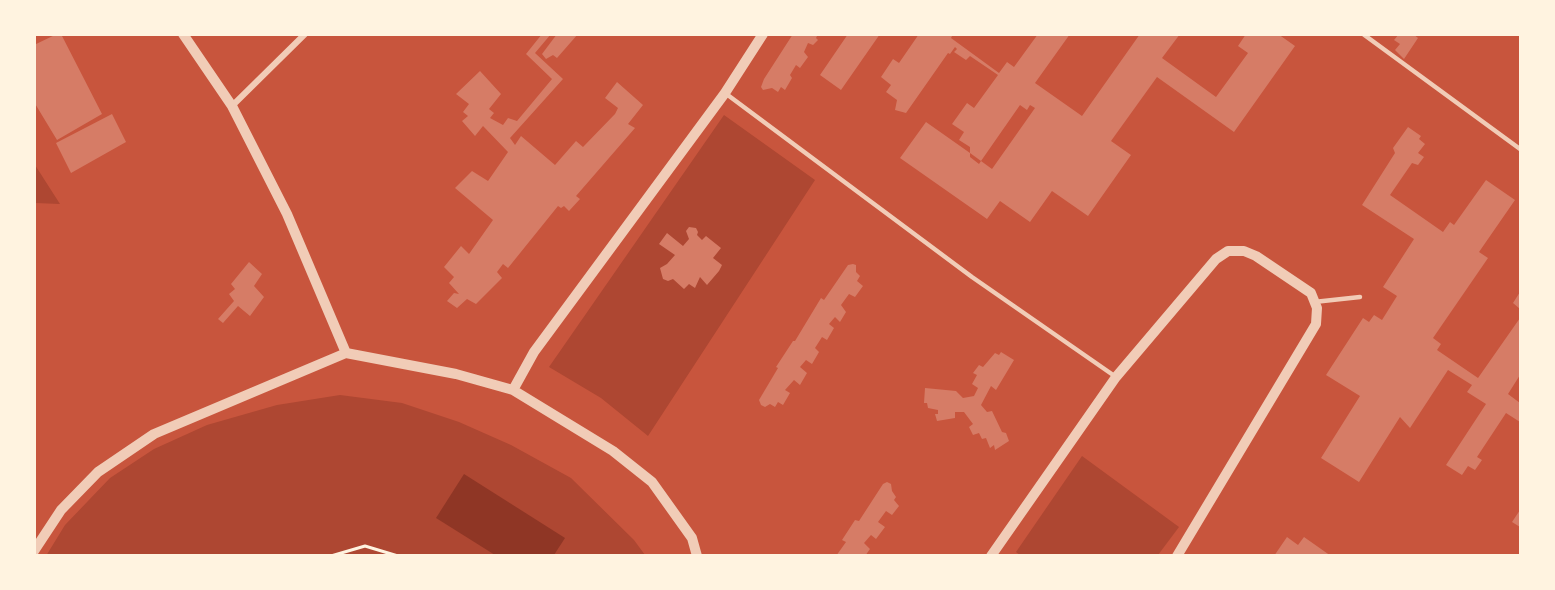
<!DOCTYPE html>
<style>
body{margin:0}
#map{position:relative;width:1555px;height:590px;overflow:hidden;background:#c8553d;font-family:Georgia,serif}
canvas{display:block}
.frame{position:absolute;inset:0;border:36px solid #fff3e0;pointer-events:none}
</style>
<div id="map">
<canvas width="1555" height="590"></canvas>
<div class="frame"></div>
</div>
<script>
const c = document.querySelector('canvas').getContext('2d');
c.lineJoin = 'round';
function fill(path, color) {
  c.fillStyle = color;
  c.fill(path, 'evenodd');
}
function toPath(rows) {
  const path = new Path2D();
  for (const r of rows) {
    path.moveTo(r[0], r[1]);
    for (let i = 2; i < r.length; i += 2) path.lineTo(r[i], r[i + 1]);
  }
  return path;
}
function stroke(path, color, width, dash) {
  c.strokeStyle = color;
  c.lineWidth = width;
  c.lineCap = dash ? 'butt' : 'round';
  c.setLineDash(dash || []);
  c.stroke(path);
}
const green = toPath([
 [724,115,815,180,648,436,601,398,549,367],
 [34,165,35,165,60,204,35,203],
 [340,395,402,403,459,422,511,445,571,478,634,540,645,555,46,556,65,525,110,478,154,449,207,425,277,405],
 [1082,456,1179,527,1158,555,1021,556,1016,552]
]);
const water = toPath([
 [464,474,565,538,554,555,495,555,436,518]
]);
const building = toPath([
 [57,34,61,34,102,114,57,140,34,102,34,45],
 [542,34,551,34,535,53,563,79,510,138,515,145,521,136,555,165,576,141,583,147,615,114,618,108,605,98,617,82,643,105,628,124,635,128,576,196,580,199,569,211,564,206,561,208,558,206,508,268,503,264,497,272,502,278,476,304,467,299,457,308,447,301,454,293,459,294,449,283,454,277,444,267,461,246,469,254,493,220,455,188,472,171,488,181,508,152,483,126,475,136,462,121,468,116,463,112,469,104,456,94,480,71,501,94,489,109,494,113,490,118,503,125,508,118,517,121,552,79,526,54],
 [557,34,578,34,557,58,553,55,546,59,542,54],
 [793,34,818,34,816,38,818,40,813,45,808,43,804,52,808,57,800,68,796,65,790,75,792,78,785,90,781,87,778,92,772,88,763,90,761,87,764,79],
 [848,34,880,34,841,90,820,75],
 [919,34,953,34,951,38,999,73,1007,62,1014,67,1038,34,1070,34,1035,83,1082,116,1140,34,1180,34,1162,58,1216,97,1248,53,1238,46,1246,34,1278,34,1295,46,1234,132,1157,77,1111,141,1131,155,1088,216,1052,191,1030,222,1000,201,987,219,900,158,926,122,970,153,970,147,959,140,964,132,952,124,967,103,974,108,998,75,970,56,966,60,954,52,957,49,955,47,950,54,948,53,906,113,895,110,897,100,886,92,891,85,881,77,893,59,899,63],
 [1020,105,1027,110,1030,105,1035,108,992,169,981,161,979,164,970,157,970,153,981,161],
 [1399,34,1413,34,1418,38,1404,59,1395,50,1400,44,1394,40],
 [112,114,126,142,71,173,56,143],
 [1408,127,1421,136,1419,139,1425,144,1418,153,1424,157,1418,165,1412,163,1390,195,1443,232,1450,222,1454,225,1486,180,1515,200,1479,252,1488,258,1433,338,1441,344,1437,350,1478,378,1520,318,1520,375,1508,394,1520,403,1520,422,1506,413,1477,457,1482,460,1475,470,1468,466,1462,475,1446,465,1486,404,1467,392,1472,385,1448,370,1410,428,1400,417,1359,482,1321,458,1360,396,1326,375,1363,318,1369,322,1374,315,1382,320,1397,296,1383,287,1414,239,1362,205,1395,153,1393,148],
 [689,227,696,228,698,232,697,235,702,240,706,236,721,248,713,258,722,265,719,271,707,285,700,277,695,288,689,284,684,289,673,279,668,281,663,279,660,268,667,264,675,255,659,244,667,233,683,246,689,239,686,231],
 [249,262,262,274,254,286,264,297,250,316,238,306,223,323,218,319,234,301,229,294,235,289,231,284],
 [853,264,856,265,856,272,860,276,857,281,863,286,855,297,849,294,841,305,846,312,840,322,835,317,829,324,834,328,827,340,822,337,815,348,819,352,812,364,806,360,800,367,807,373,800,385,794,380,785,390,790,393,783,405,778,402,775,407,770,404,765,407,761,405,759,400,778,368,776,367,793,341,795,341,821,298,824,300,848,265],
 [1520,292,1520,309,1513,303],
 [1001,352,1014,360,996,390,991,386,981,405,987,412,992,411,1002,432,1006,433,1009,441,995,450,994,445,990,448,986,438,982,439,979,433,973,435,969,427,973,424,964,412,955,412,955,418,937,421,935,414,938,414,938,410,928,408,927,403,924,403,925,388,956,391,963,398,974,396,978,388,972,384,977,375,973,373,979,365,983,367,995,353,999,355],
 [887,482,891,484,892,491,896,497,894,500,899,506,892,515,886,511,878,522,885,527,876,539,871,535,864,543,870,549,865,556,836,556,846,542,842,540,855,520,859,521,883,484],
 [1520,510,1520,527,1512,522],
 [1287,537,1298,545,1304,537,1331,556,1274,556]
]);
const path = toPath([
 [331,556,365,546,398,556]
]);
const service = toPath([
 [1363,34,1520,149],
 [725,93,972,277,1116,377],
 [1314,302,1360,297]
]);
const minor = toPath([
 [232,106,305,34]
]);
const tertiary = toPath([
 [183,34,232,106,287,214,346,353],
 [513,390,534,352,725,93,763,34],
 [34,551,61,510,98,472,154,434,346,353,456,374,513,390,613,451,652,482,692,538,697,556],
 [991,556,1116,377,1216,259,1228,251,1244,251,1256,256,1311,293,1317,308,1316,324,1177,556]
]);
fill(green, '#ae4732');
fill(water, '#8f3625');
fill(building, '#d67c66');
stroke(path, '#fff3e0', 3);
stroke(service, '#f1ccb7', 4.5);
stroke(minor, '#f1ccb7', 6);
stroke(tertiary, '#f1ccb7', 10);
</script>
